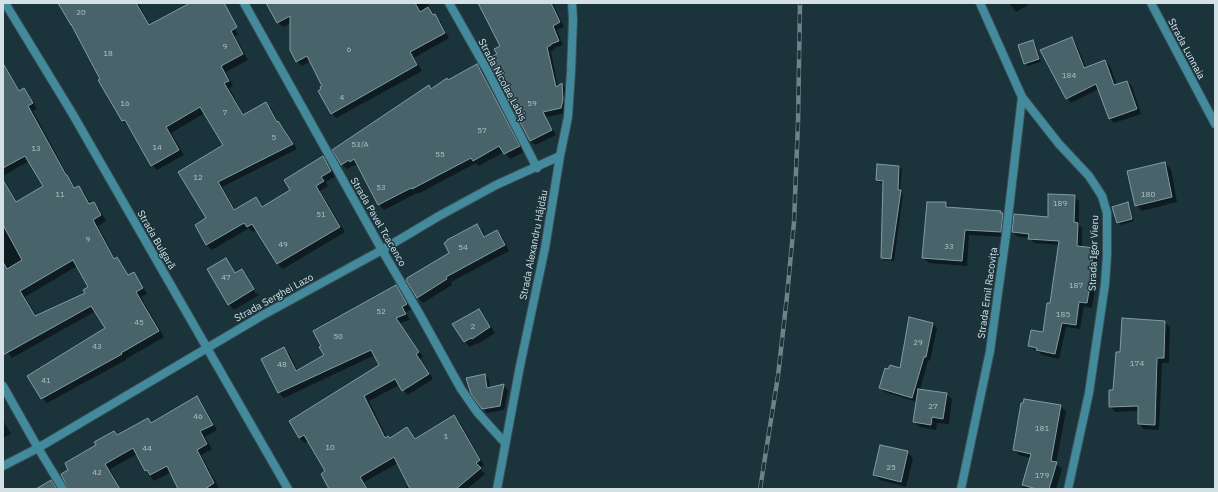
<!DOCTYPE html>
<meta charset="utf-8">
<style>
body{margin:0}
#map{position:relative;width:1218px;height:492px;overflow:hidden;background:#1b343b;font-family:"IBM Plex Sans",sans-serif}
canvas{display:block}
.frame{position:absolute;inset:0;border:4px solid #d3e1e5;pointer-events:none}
</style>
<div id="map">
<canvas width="1218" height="492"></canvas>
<div class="frame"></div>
</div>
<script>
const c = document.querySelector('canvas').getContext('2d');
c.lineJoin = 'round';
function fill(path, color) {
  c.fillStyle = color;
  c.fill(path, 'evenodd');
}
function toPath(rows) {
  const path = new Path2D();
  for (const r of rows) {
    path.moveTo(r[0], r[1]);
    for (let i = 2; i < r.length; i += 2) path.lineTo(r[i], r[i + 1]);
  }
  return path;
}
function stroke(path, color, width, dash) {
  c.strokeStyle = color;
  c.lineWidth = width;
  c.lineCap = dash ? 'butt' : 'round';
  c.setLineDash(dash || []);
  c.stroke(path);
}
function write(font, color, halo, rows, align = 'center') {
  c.font = font + ' "IBM Plex Sans",sans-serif';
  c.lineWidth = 3;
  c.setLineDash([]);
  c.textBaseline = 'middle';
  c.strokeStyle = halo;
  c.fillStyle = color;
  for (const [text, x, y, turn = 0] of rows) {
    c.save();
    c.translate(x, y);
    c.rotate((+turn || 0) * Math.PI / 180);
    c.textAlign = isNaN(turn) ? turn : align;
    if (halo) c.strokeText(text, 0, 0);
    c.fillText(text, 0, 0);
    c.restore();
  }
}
const shadow = toPath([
 [62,3,138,3,150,25,187,6,185,3,221,3,238,35,235,36,248,60,226,72,233,86,229,88,244,115,266,103,271,108,279,124,283,127,297,149,222,187,236,211,256,198,264,207,291,191,323,157,328,162,336,176,326,182,328,186,320,191,345,232,283,269,278,264,257,230,253,232,249,228,212,250,207,245,196,226,207,218,224,145,205,113,171,133,184,155,157,170,152,165,129,125,128,126,123,121],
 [267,3,427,3,434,15,440,21,449,38,414,58,422,71,336,118,332,113,322,89,324,86,311,61,302,66,297,61,291,23,283,27,278,22],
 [480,3,553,3,564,27,557,30,563,45,554,48,555,50,551,51,558,87,562,84,566,89,565,113,546,117,556,135,535,145,530,141,498,55,501,47],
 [1009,3,1027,3,1028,5,1016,12],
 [1072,38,1076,43,1086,68,1105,61,1110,66,1117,85,1127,82,1132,86,1141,114,1114,123,1110,119,1099,89,1071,103,1067,98],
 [1033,41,1036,44,1041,62,1028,66,1025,63],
 [3,61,20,91,24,89,29,95,37,109,33,111,69,178,76,188,79,187,84,192,91,205,93,203,99,208,106,221,98,226,115,259,117,258,122,264,129,276,134,273,139,279,147,294,141,297,164,337,126,359,126,360,47,403,42,398,106,329,96,311,12,358,3,347,3,178,17,202,45,187,29,161,3,176],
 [77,266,89,288,86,293,37,317,25,297],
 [477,66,483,71,524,152,510,159,504,152,479,166,476,163,418,194,417,193,384,210,379,204,358,165,356,166,354,165,347,169,341,164,429,86,432,89],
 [1165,163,1171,169,1177,202,1142,211,1136,205],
 [899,166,902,169,900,191,903,194,894,261,884,260,882,258,884,183,880,183,878,180],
 [1074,196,1079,201,1079,225,1082,228,1082,248,1094,249,1099,254,1097,267,1098,268,1092,308,1084,306,1080,329,1066,327,1059,359,1042,355,1039,352,1034,350,1029,346,1043,333,1050,304,1060,245,1034,243,1030,238,1018,237,1013,232,1015,215,1048,218],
 [928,203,946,203,951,208,1000,212,1008,219,1006,237,969,235,967,266,929,263,923,258],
 [1128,204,1130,206,1134,221,1120,225,1117,223],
 [477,225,482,230,486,237,496,231,502,236,509,251,451,282,452,285,423,303,417,297,450,253],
 [226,259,231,265,236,274,242,270,248,276,259,295,234,310,229,304],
 [245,275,247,275,258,293,256,294],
 [396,287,401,292,412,309,406,312,410,320,400,323,423,357,420,359,433,379,408,395,399,385,369,401,387,438,390,439,406,428,416,439,454,416,459,421,484,465,480,468,485,474,467,489,404,489,409,486,398,463,364,482,368,489,331,489,326,472,308,441,305,443,300,438,290,422,380,366,375,355,284,398,278,392,284,348,289,353,298,371,325,356],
 [479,310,484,316,495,333,478,344,477,343,470,347,465,342],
 [1164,322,1170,327,1169,363,1162,363,1159,430,1144,429,1139,424,1139,411,1115,412,1110,406,1114,391,1121,353],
 [933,324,937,328,930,361,928,360,920,390,946,394,952,399,949,424,937,423,936,430,920,427,914,422,917,402,885,392,880,388,900,369],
 [484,375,489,379,490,388,503,385,508,390,504,410,487,413,483,408],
 [197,398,202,403,217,430,205,437,212,449,201,455,219,488,179,489,171,472,154,481,149,475,137,454,110,469,121,489,69,489,118,436,148,419,152,423],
 [1060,406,1066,411,1056,464,1062,469,1056,489,1022,489,1031,458,1019,455,1014,450],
 [3,420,11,434,3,438],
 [907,452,913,458,906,487,880,480,874,475]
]);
const building = toPath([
 [58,3,136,3,149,25,190,3,224,3,237,27,231,31,243,54,221,66,229,81,224,83,243,115,266,102,277,122,278,121,293,144,218,182,234,210,256,197,262,207,290,190,284,180,323,156,331,171,321,177,324,181,316,186,340,227,277,264,252,224,247,227,244,223,206,245,195,225,206,218,178,172,223,145,200,107,166,127,179,150,151,166,125,120,122,121,98,80,100,79,71,24,71,25,58,3],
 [266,3,415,3,420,12,428,7,433,15,435,14,445,33,410,52,417,65,331,114,318,91,321,89,320,87,322,86,307,56,296,62,290,50,290,16,277,23,266,3],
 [478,3,551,3,560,22,553,26,559,41,551,44,551,45,547,47,556,87,562,83,563,100,561,108,543,112,552,130,530,141,487,59,497,54,494,49,500,46,478,3],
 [1072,37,1084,68,1105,60,1114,85,1127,81,1137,109,1109,119,1096,84,1066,99,1040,50,1072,37],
 [1033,40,1039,59,1024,64,1018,45,1033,40],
 [3,63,19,91,24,88,33,103,28,106,66,175,67,175,74,188,79,186,89,204,94,202,101,215,93,220,114,259,117,257,128,275,134,272,143,288,136,292,159,331,121,353,122,354,41,399,27,376,105,328,91,306,3,355,3,262,7,269,22,260,3,225,3,180,16,202,43,186,25,156,3,168,3,63],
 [73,260,88,287,83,290,85,293,35,316,20,291,73,260],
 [477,64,520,146,504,154,499,146,473,161,471,158,412,189,411,188,378,205,354,159,350,162,349,160,341,165,332,150,429,85,431,89,447,78,448,80,477,64],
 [1165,162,1172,197,1135,206,1127,171,1165,162],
 [877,164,899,166,898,190,901,190,891,259,881,258,883,181,876,180,877,164],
 [1048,194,1075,195,1074,222,1078,223,1077,246,1095,248,1092,262,1094,263,1087,303,1079,302,1076,325,1062,323,1055,354,1036,350,1037,348,1028,346,1031,330,1043,332,1047,303,1050,303,1059,241,1028,239,1029,234,1012,232,1014,214,1048,217,1048,194],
 [927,202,946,202,946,207,1001,211,1000,213,1003,213,1001,232,965,230,962,261,922,258,927,202],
 [1128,202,1132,219,1117,223,1112,207,1128,202],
 [477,224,484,237,497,230,505,245,446,277,447,279,417,298,406,280,407,279,407,278,449,253,444,243,447,241,447,240,477,224],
 [226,258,235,273,242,269,254,289,228,305,207,269,226,258],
 [396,285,407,304,402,307,406,314,396,318,419,352,416,354,429,374,402,391,395,379,364,396,385,438,388,436,390,438,407,427,415,439,454,415,480,460,476,463,481,468,456,489,410,489,394,457,360,477,367,489,329,489,321,474,325,471,304,435,299,438,289,421,379,365,371,350,278,393,261,359,284,347,296,371,324,355,319,347,321,346,313,331,396,285],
 [479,309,490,327,472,339,471,338,464,342,452,324,479,309],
 [909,317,933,323,926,357,924,357,912,398,879,388,885,368,888,369,890,365,900,368,909,317],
 [1122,318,1165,321,1164,358,1157,358,1155,425,1138,424,1138,406,1109,407,1109,390,1113,390,1116,352,1120,352,1122,318],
 [485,374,487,388,504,384,500,406,482,409,471,394,466,378,485,374],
 [918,389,947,393,943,419,932,417,931,425,913,422,918,389],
 [197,396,213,425,200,431,207,444,197,450,214,483,205,489,178,489,167,466,150,475,147,470,145,471,133,448,105,464,120,489,68,489,61,474,68,470,65,463,96,445,94,442,114,431,117,435,148,418,151,423,197,396],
 [1024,399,1061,405,1051,461,1057,462,1049,489,1037,489,1022,485,1031,454,1013,450,1021,403,1023,403,1024,399],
 [880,445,908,451,901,482,873,475,880,445],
 [51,480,57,489,36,489,51,480]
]);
const minor = toPath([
 [5,3,72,113,288,489],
 [244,3,382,250,419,313,461,389,477,412,505,443],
 [449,3,487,70,537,168],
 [980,3,1022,97,1059,144,1089,176,1102,196,1107,213,1107,255,1105,284,1089,393,1068,489],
 [1151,3,1215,124],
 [3,386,38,448,63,489],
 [3,466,38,448,263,315,382,250,439,216,496,185,560,156],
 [497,489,520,366,545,248,560,156,568,117,571,72,573,19,572,3],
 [961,489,990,351,1006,235,1022,97]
]);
const rail = toPath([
 [760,489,778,376,787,296,794,222,798,123,800,3]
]);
const numberNames = [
 ["20",81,13],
 ["9",225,47],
 ["6",349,50],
 ["18",108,54],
 ["184",1069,76],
 ["4",342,98],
 ["16",125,104],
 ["59",532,104],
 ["7",225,113],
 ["57",482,131],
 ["5",274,138],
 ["53/A",360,145],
 ["14",157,148],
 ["13",36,149],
 ["55",440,155],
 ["12",198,178],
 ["53",381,188],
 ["11",60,195],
 ["180",1148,195],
 ["189",1060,204],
 ["51",321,215],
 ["9",88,240],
 ["49",283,245],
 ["33",949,247],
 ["54",463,248],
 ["47",226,278],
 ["187",1076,286],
 ["52",381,312],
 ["185",1063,315],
 ["45",139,323],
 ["2",473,327],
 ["50",338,337],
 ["29",918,343],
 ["43",97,347],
 ["174",1137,364],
 ["48",282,365],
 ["41",46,381],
 ["27",933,407],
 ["46",198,417],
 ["181",1042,429],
 ["1",446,437],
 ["10",330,448],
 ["44",147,449],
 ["25",891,468],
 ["42",97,473],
 ["179",1042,476]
];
const streetNames = [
 ["Strada Lunnaia",1186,49,62],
 ["Strada Nicolae Labiș",502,80,62],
 ["Strada Pavel Tcacenco",378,222,60],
 ["Strada Bulgară",156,240,60],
 ["Strada Alexandru Hâjdău",534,245,-79],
 ["Strada Igor Vieru",1094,253,-88],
 ["Strada Emil Racovița",988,293,-82],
 ["Strada Serghei Lazo",274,298,-29]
];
fill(shadow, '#0007');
fill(building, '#49636a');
stroke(building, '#819ca4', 1);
stroke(minor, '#385056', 10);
stroke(minor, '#438a9c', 8);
stroke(rail, '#6e8288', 4.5);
stroke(rail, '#1b343b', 3, [9]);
write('8px', '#b0c2c6', null, numberNames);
write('10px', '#d3e1e5', '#1b343b', streetNames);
</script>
